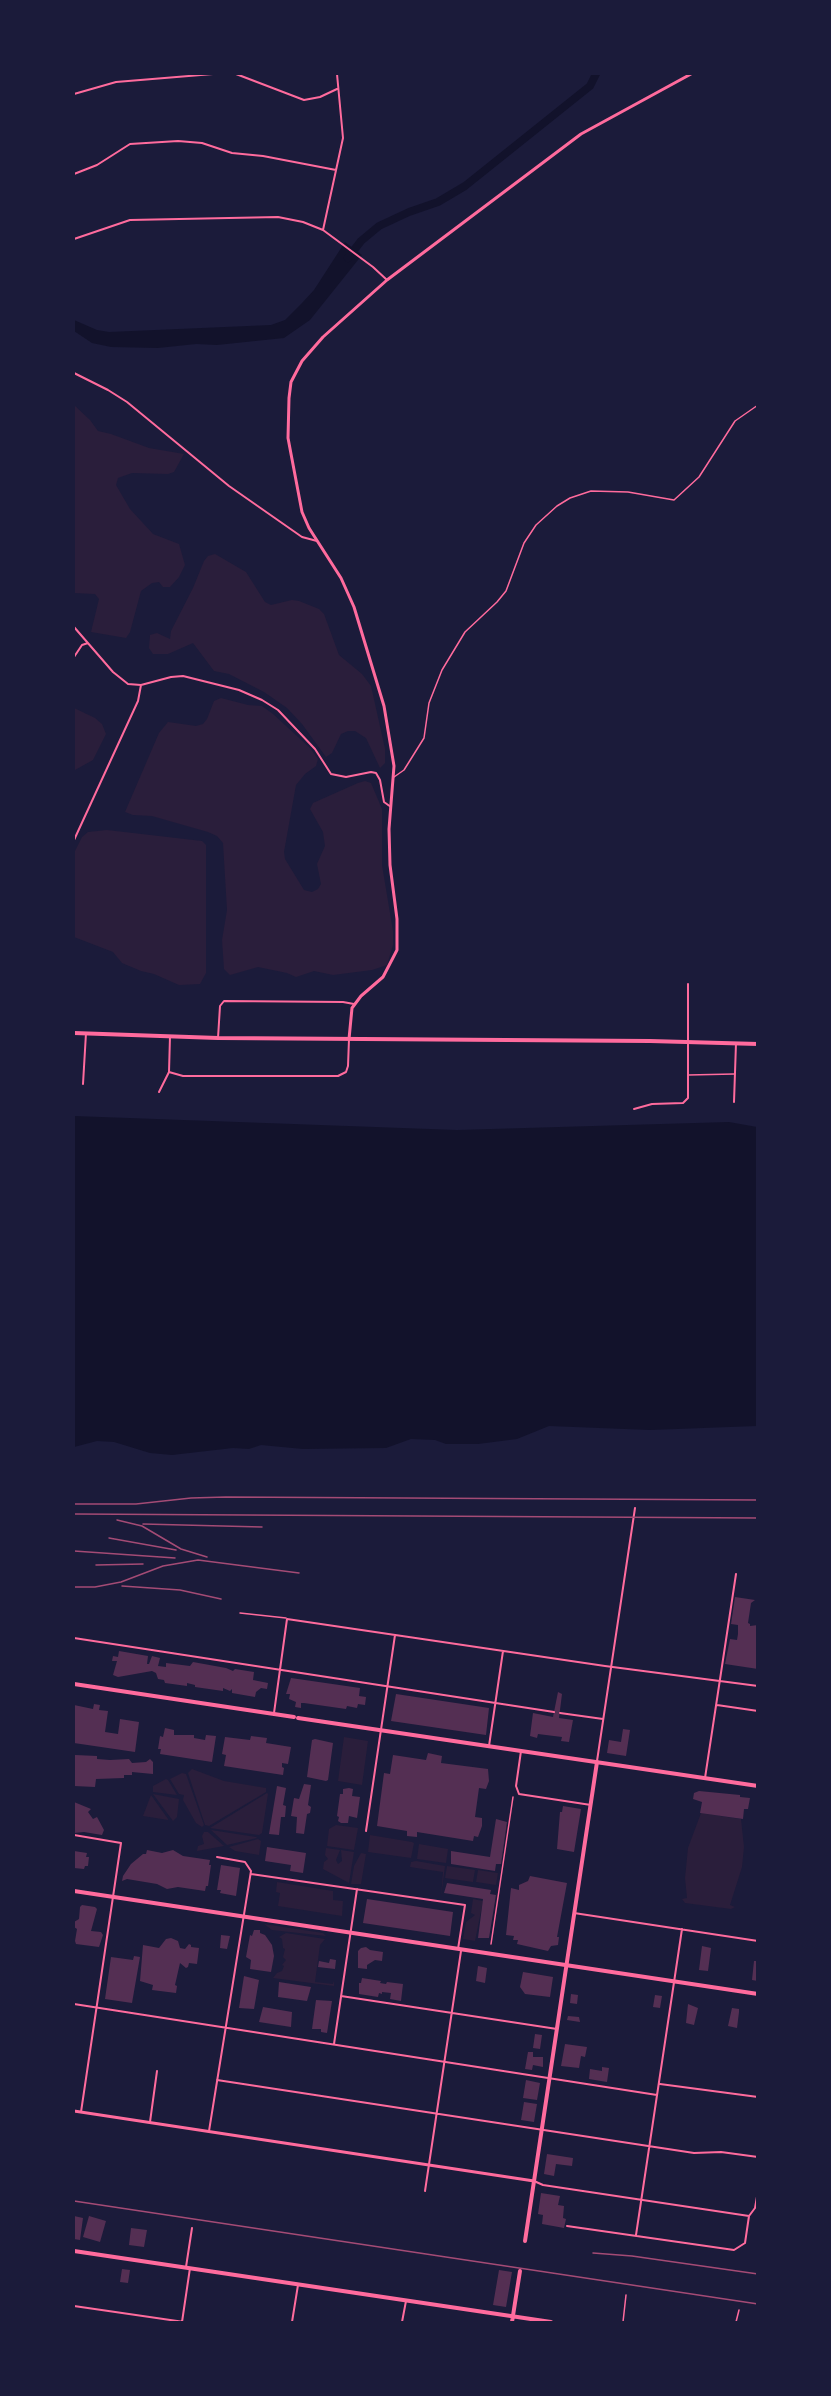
<!DOCTYPE html>
<style>
body{margin:0}
#map{position:relative;width:831px;height:2396px;overflow:hidden;background:#1b1b3a;font-family:"Libre Baskerville",serif}
canvas{display:block}
.frame{position:absolute;inset:0;border:75px solid #1b1b3a;pointer-events:none}
</style>
<div id="map">
<canvas width="831" height="2396"></canvas>
<div class="frame"></div>
</div>
<script>
const c = document.querySelector('canvas').getContext('2d');
c.lineJoin = 'round';
function fill(path, color) {
  c.fillStyle = color;
  c.fill(path, 'evenodd');
}
function toPath(rows) {
  const path = new Path2D();
  for (const r of rows) {
    path.moveTo(r[0], r[1]);
    for (let i = 2; i < r.length; i += 2) path.lineTo(r[i], r[i + 1]);
  }
  return path;
}
function stroke(path, color, width, dash) {
  c.strokeStyle = color;
  c.lineWidth = width;
  c.lineCap = dash ? 'butt' : 'round';
  c.setLineDash(dash || []);
  c.stroke(path);
}
const green = toPath([
 [74,405,90,420,98,431,111,434,149,448,184,454,174,472,168,474,132,473,118,478,116,485,130,509,153,534,179,544,185,565,179,577,170,587,163,587,159,582,152,583,141,591,130,632,126,638,91,632,99,599,95,594,74,593],
 [215,554,246,572,265,602,271,605,292,600,299,601,319,609,324,614,339,655,362,674,371,686,385,749,385,763,380,768,366,738,355,731,348,731,341,734,332,753,326,757,302,724,287,708,264,692,229,674,214,671,193,643,168,654,153,654,149,648,150,635,157,633,170,639,171,631,193,588,204,561,208,556],
 [221,698,248,705,262,706,273,714,310,748,318,759,316,766,305,774,296,785,284,852,285,859,304,890,312,892,318,889,321,884,317,864,325,846,323,832,310,809,313,803,358,783,365,781,371,783,382,809,382,865,393,931,393,945,387,965,372,970,333,975,314,971,296,977,287,973,258,967,230,975,224,969,222,940,227,910,223,843,217,836,208,832,152,816,133,815,125,812,159,733,168,722,196,726,203,724,207,719,214,701],
 [74,708,95,718,102,724,106,734,93,760,75,770,74,774],
 [107,830,202,841,206,845,206,973,200,984,179,985,154,974,141,971,122,963,113,952,74,937,74,853,82,837,88,832],
 [344,1737,368,1741,362,1785,338,1781],
 [192,1769,224,1781,266,1788,266,1792,209,1826,205,1825,189,1776,188,1773],
 [182,1773,186,1774,204,1825,202,1827,196,1823,183,1800,184,1795,179,1794,170,1779],
 [166,1779,168,1780,177,1795,153,1792,153,1786],
 [267,1793,268,1794,262,1833,259,1835,210,1828],
 [153,1794,179,1799,177,1817,173,1821],
 [151,1795,168,1819,168,1820,143,1816],
 [701,1813,741,1819,744,1847,742,1867,730,1905,735,1907,731,1909,685,1903,682,1899,687,1898,685,1878,688,1848],
 [336,1825,358,1828,354,1850,327,1846,329,1829],
 [211,1830,256,1837,257,1838,227,1845],
 [204,1832,208,1832,224,1846,197,1851,198,1846,204,1844,202,1836],
 [370,1835,412,1842,414,1843,411,1858,368,1852],
 [258,1839,261,1841,259,1855,235,1851,229,1847],
 [419,1844,448,1849,446,1863,417,1859],
 [326,1848,340,1850,336,1860,338,1864,342,1861,341,1850,354,1852,349,1883,323,1869,324,1862,328,1859,325,1855],
 [361,1853,366,1854,361,1884,351,1884,354,1866],
 [416,1861,445,1866,441,1897,443,1872,410,1867,411,1862],
 [447,1866,475,1870,473,1882,445,1878],
 [478,1870,498,1873,496,1885,476,1882],
 [277,1882,333,1891,333,1900,343,1901,342,1916,278,1906,280,1893,276,1892],
 [473,1899,483,1901,475,1941,463,1939,466,1922,475,1915,471,1913],
 [264,1924,323,1933,326,1936,272,1930],
 [286,1933,325,1939,320,1945,315,1982,333,1984,334,1981,334,1986,273,1978,277,1973,282,1971,284,1966,282,1965,286,1960,283,1957,285,1949,283,1948,282,1939,279,1937]
]);
const water = toPath([
 [345,242,362,255,310,320,284,338,217,345,196,344,158,348,111,347,92,343,74,331,74,320,97,330,109,332,271,325,285,320,302,303,314,290],
 [74,1116,457,1130,729,1122,757,1127,757,1426,650,1430,549,1426,517,1439,478,1444,446,1444,435,1440,411,1439,386,1448,303,1449,261,1445,249,1449,233,1448,172,1455,150,1453,114,1442,97,1441,74,1447]
]);
const river = toPath([
 [348,258,361,241,379,226,409,212,438,202,465,186,590,86,596,74]
]);
const building = toPath([
 [735,1597,755,1600,751,1603,748,1623,750,1624,750,1626,758,1625,758,1669,725,1664,730,1639,737,1640,738,1634,738,1625,731,1624],
 [119,1651,148,1656,147,1664,149,1664,152,1656,160,1658,158,1666,166,1667,166,1663,190,1666,193,1662,226,1668,233,1671,235,1669,254,1672,253,1680,268,1683,267,1689,261,1688,256,1692,255,1697,232,1693,232,1689,230,1691,223,1688,223,1691,195,1687,195,1685,187,1683,187,1686,165,1683,164,1680,158,1679,156,1673,152,1671,118,1677,113,1675,117,1661,112,1661,113,1656,118,1657],
 [291,1678,360,1688,359,1696,366,1697,365,1705,358,1704,357,1708,347,1706,346,1709,304,1703,301,1703,301,1708,295,1707,296,1702,289,1699,290,1694,286,1694],
 [558,1692,562,1694,559,1718,573,1720,569,1742,561,1741,562,1737,538,1734,537,1738,530,1736,533,1713,553,1717],
 [396,1694,489,1708,486,1735,391,1721],
 [94,1704,100,1705,99,1710,108,1711,105,1732,118,1734,120,1719,139,1722,135,1752,74,1743,74,1705,93,1709],
 [165,1728,174,1730,174,1735,194,1735,194,1738,205,1740,206,1735,216,1736,212,1762,160,1754,161,1749,158,1749,160,1736,163,1737],
 [623,1729,630,1730,626,1756,607,1753,609,1740,621,1742],
 [251,1736,267,1738,266,1743,291,1747,288,1764,282,1763,282,1767,284,1768,283,1775,224,1766,226,1755,222,1754,225,1737,250,1740],
 [315,1739,333,1743,328,1780,326,1781,307,1777,312,1740],
 [428,1753,442,1756,441,1763,488,1769,489,1781,486,1789,479,1788,475,1817,482,1818,482,1826,478,1837,474,1836,473,1841,417,1832,417,1837,407,1836,407,1831,377,1826,384,1773,390,1774,393,1755,426,1760],
 [75,1755,97,1756,97,1759,110,1760,129,1759,132,1763,146,1762,150,1759,153,1762,153,1774,132,1772,132,1775,124,1775,124,1778,96,1779,95,1787,74,1786],
 [304,1784,311,1785,308,1805,311,1807,310,1813,307,1814,304,1834,296,1833,297,1817,291,1816,294,1798,299,1799],
 [277,1786,286,1788,283,1805,286,1806,285,1817,281,1817,279,1835,269,1834],
 [349,1788,353,1789,352,1796,360,1797,357,1818,349,1816,348,1823,341,1823,338,1821,339,1817,337,1816,340,1794,343,1794,343,1789],
 [699,1791,740,1795,740,1797,750,1798,748,1809,744,1809,743,1819,700,1813,702,1802,693,1799,694,1793],
 [74,1802,91,1809,88,1812,93,1819,97,1817,104,1830,102,1835,84,1832,74,1833],
 [563,1806,581,1809,574,1852,557,1849,560,1812,562,1812],
 [496,1819,507,1822,501,1864,496,1864,495,1871,451,1864,451,1851,490,1857],
 [267,1847,306,1853,303,1873,290,1871,291,1865,265,1861],
 [147,1850,162,1853,173,1850,183,1856,210,1860,209,1865,211,1865,208,1886,206,1886,205,1891,178,1887,167,1889,157,1884,127,1879,122,1881,123,1876,131,1864,143,1854,146,1854],
 [74,1851,87,1853,86,1857,89,1857,88,1866,85,1866,84,1869,74,1868],
 [221,1865,240,1868,236,1896,220,1893,221,1890,217,1890],
 [530,1876,567,1883,557,1937,559,1937,558,1945,551,1946,548,1951,517,1944,518,1940,513,1940,514,1936,506,1935,511,1888,519,1890,519,1885,528,1881],
 [447,1883,491,1890,490,1894,496,1895,489,1938,478,1938,483,1899,444,1893],
 [367,1899,453,1912,450,1936,363,1923],
 [82,1905,95,1907,97,1909,91,1931,101,1932,103,1935,99,1947,76,1944,75,1941,77,1929,74,1927,74,1922,79,1919,80,1907],
 [254,1930,260,1930,260,1933,265,1935,272,1945,274,1956,271,1972,250,1969,251,1960,246,1957,250,1935,252,1936],
 [221,1935,230,1936,227,1949,220,1948],
 [171,1938,178,1941,180,1948,185,1949,189,1944,191,1945,191,1947,199,1948,197,1964,189,1963,188,1967,186,1968,180,1963,175,1985,177,1986,176,1993,152,1990,153,1985,140,1981,143,1945,159,1948,166,1939],
 [702,1946,711,1948,708,1971,699,1970],
 [366,1947,370,1950,383,1952,382,1961,375,1960,367,1965,367,1969,358,1968,358,1951,361,1948],
 [134,1956,140,1957,132,2003,105,1999,111,1957,133,1960],
 [330,1959,336,1960,335,1969,318,1967,319,1961,329,1963],
 [754,1961,758,1961,758,1981,752,1980],
 [478,1966,487,1968,485,1983,476,1981],
 [523,1972,553,1977,550,1997,525,1994,520,1987],
 [244,1976,259,1980,254,2009,239,2008],
 [362,1978,381,1981,380,1983,386,1984,387,1982,403,1984,401,2001,390,1999,391,1993,382,1992,382,1994,379,1993,378,1997,359,1994,359,1983,361,1983],
 [279,1982,311,1987,307,2001,278,1997],
 [571,1994,578,1995,577,2004,570,2003],
 [655,1995,662,1996,660,2008,653,2007],
 [316,2000,332,2001,327,2033,321,2032,321,2029,312,2029],
 [688,2004,698,2008,694,2025,686,2023],
 [263,2007,292,2012,291,2027,259,2022],
 [732,2008,739,2009,739,2012,737,2028,728,2026],
 [568,2016,579,2017,580,2022,567,2020],
 [535,2034,542,2035,540,2049,533,2048],
 [565,2044,587,2047,585,2057,581,2056,579,2068,561,2066],
 [528,2052,533,2052,533,2057,543,2057,543,2067,533,2065,532,2070,525,2069],
 [602,2067,609,2068,607,2082,589,2079,590,2069,602,2071],
 [526,2080,540,2083,537,2100,523,2098],
 [524,2102,537,2104,534,2122,521,2120],
 [547,2154,573,2158,572,2166,556,2164,554,2176,544,2174],
 [541,2193,560,2196,558,2205,564,2206,563,2218,566,2219,564,2228,542,2224,543,2215,538,2214],
 [74,2216,83,2218,80,2240,74,2239],
 [89,2216,106,2221,100,2242,83,2237],
 [131,2228,147,2230,144,2247,129,2245],
 [122,2269,130,2270,128,2283,120,2282],
 [499,2270,512,2272,506,2307,493,2305]
]);
const path = toPath([
 [491,1944,513,1797]
]);
const service = toPath([
 [394,777,404,770,424,738,429,703,442,670,465,632,497,602,506,591,524,543,536,525,557,506,570,498,591,491,628,492,674,500,699,477,735,421,758,405],
 [688,1075,734,1074],
 [240,1613,286,1618],
 [623,2322,626,2295],
 [736,2322,739,2310]
]);
const minor = toPath([
 [236,74,304,100,320,97,337,89],
 [74,94,116,82,213,74],
 [74,174,97,165,130,144,178,141,202,143,232,153,263,156,336,170],
 [323,230,343,138,337,74],
 [74,239,130,220,278,217,303,222,323,230,373,267,387,280],
 [74,373,108,390,127,402,229,486,302,537,317,541],
 [74,627,113,672,128,684,141,685,171,677,183,676,239,690,262,700,278,710,315,749,331,774,346,777,371,772,376,773,380,780,384,802,391,807],
 [74,657,82,645,88,643],
 [74,840,138,701,141,685],
 [170,1036,169,1072,183,1076,338,1076,346,1072,348,1066,349,1039],
 [218,1038,220,1006,224,1001,343,1002,354,1004],
 [83,1084,86,1033],
 [159,1092,169,1072],
 [734,1102,736,1043],
 [634,1109,652,1104,683,1103,688,1098,688,984],
 [74,1638,554,1712],
 [717,1705,758,1711],
 [274,1713,287,1619,605,1666,758,1686],
 [560,1713,603,1719],
 [489,1746,503,1651],
 [521,1751,516,1786,519,1794,591,1805],
 [597,1761,635,1508],
 [705,1778,736,1574],
 [366,1831,395,1635],
 [74,1835,121,1843,81,2112],
 [251,1874,465,1905,458,1949],
 [574,1913,758,1941],
 [341,1996,557,2029],
 [74,2004,657,2095],
 [334,2044,357,1889],
 [217,2080,694,2153,721,2152,758,2157],
 [660,2084,758,2097],
 [150,2122,157,2071],
 [209,2131,251,1871,245,1862,217,1857],
 [534,2181,543,2185,749,2216],
 [425,2191,461,1951],
 [567,2226,734,2250,745,2243,749,2216,755,2208,758,2191],
 [636,2235,682,1929],
 [186,2267,192,2228],
 [74,2306,184,2322],
 [182,2322,190,2268],
 [292,2322,298,2285],
 [402,2322,406,2301]
]);
const tertiary = toPath([
 [349,1039,352,1008,361,996,383,977,397,950,397,919,390,865,389,829,394,766,384,706,354,607,341,578,309,528,302,512,288,438,289,398,291,382,302,361,323,337,387,280,581,134,691,74],
 [74,2111,534,2181]
]);
const secondary = toPath([
 [525,2241,597,1762],
 [74,2251,551,2322],
 [512,2322,520,2271]
]);
const primary = toPath([
 [74,1033,218,1038,650,1041,758,1044],
 [74,1684,294,1717],
 [298,1718,758,1786],
 [74,1891,758,1994]
]);
const rail = toPath([
 [74,1504,136,1504,191,1498,226,1497,758,1500],
 [74,1514,758,1518],
 [117,1520,142,1526,181,1549,207,1557],
 [143,1524,262,1527],
 [109,1538,176,1550],
 [74,1551,175,1558],
 [96,1565,143,1564],
 [122,1586,180,1590,221,1599],
 [74,1587,95,1587,121,1582,163,1566,198,1560,299,1573],
 [74,2201,758,2304],
 [593,2253,632,2256,758,2274]
]);
fill(green, '#2a1e3b');
fill(water, '#12122b');
stroke(river, '#12122b', 8);
fill(building, '#542f53');
stroke(path, '#ff6b9d', 1.5);
stroke(service, '#ff6b9d', 1.5);
stroke(minor, '#ff6b9d', 2);
stroke(tertiary, '#ff6b9d', 3);
stroke(secondary, '#ff6b9d', 4);
stroke(primary, '#ff6b9d', 4);
stroke(rail, '#a44b75', 1.5);
</script>
